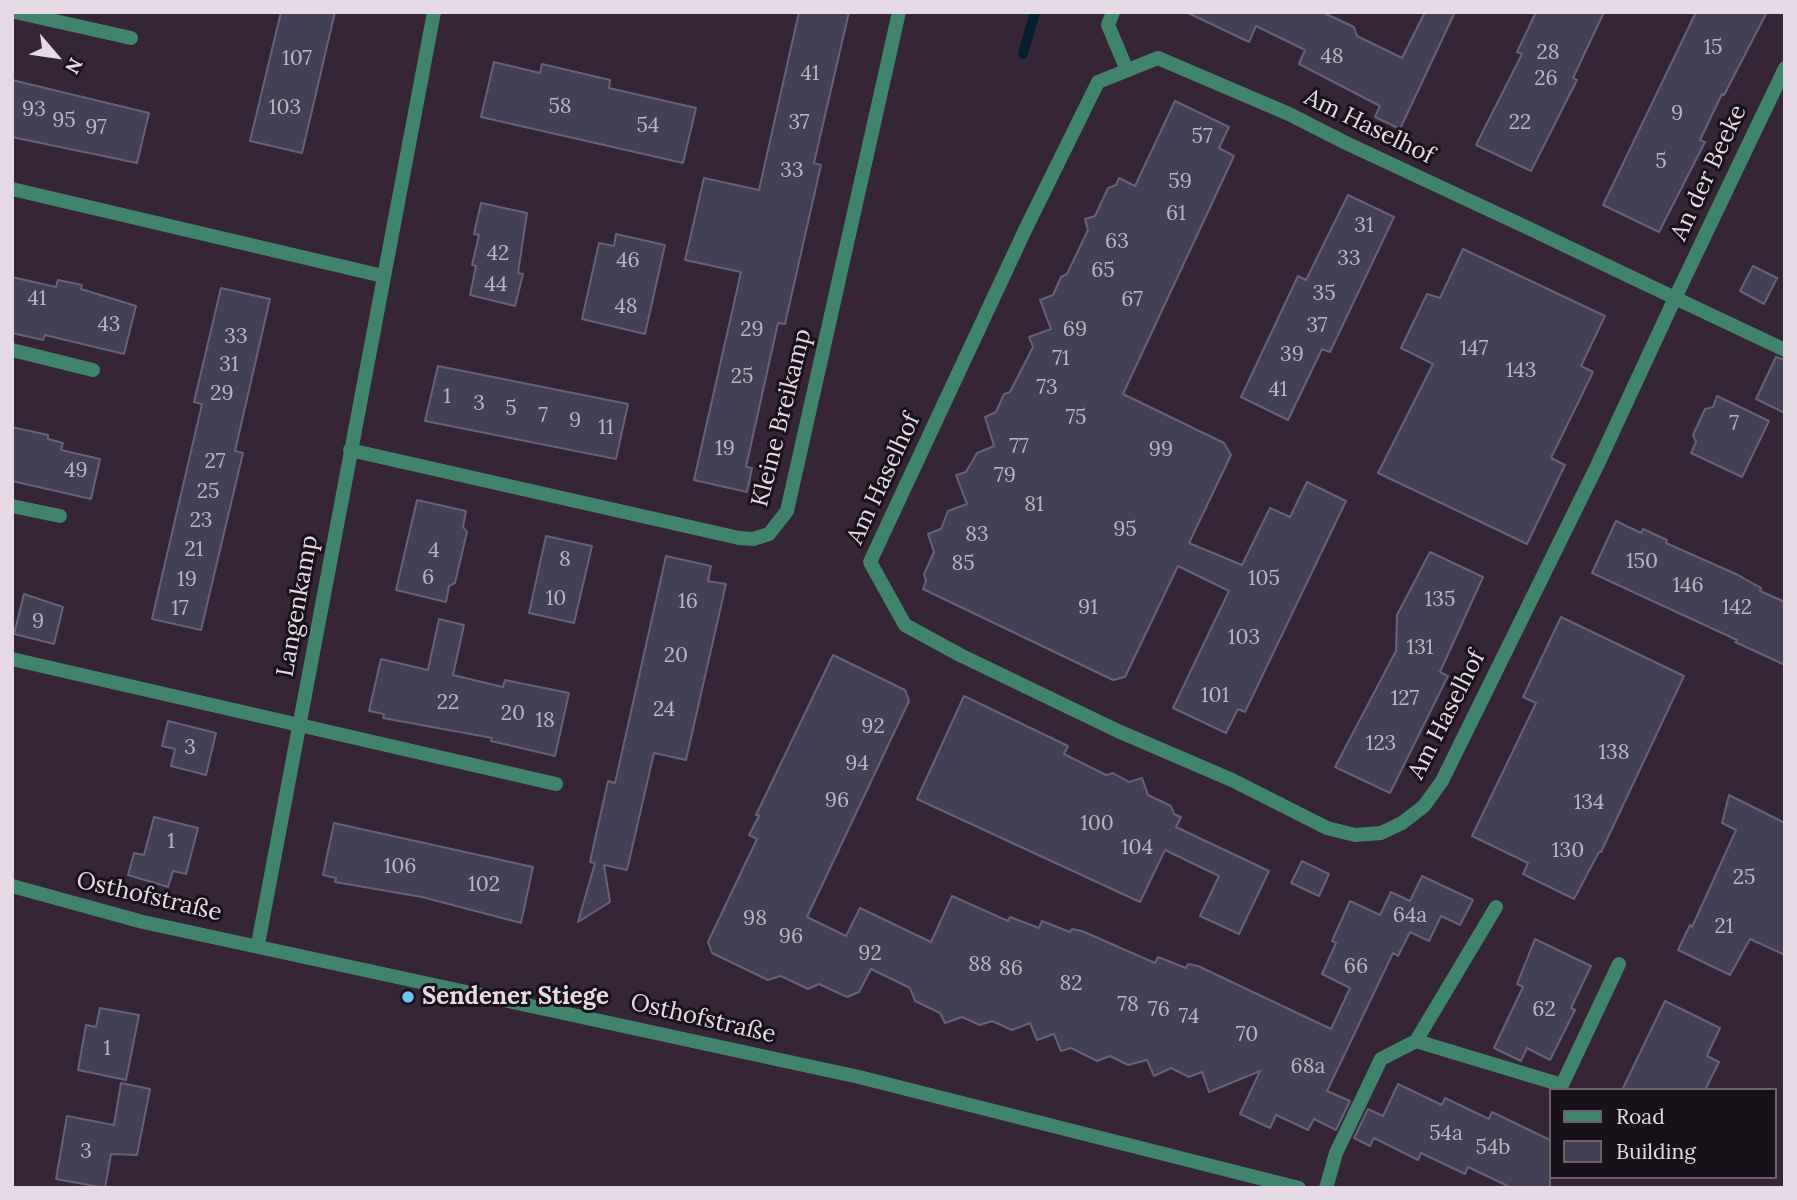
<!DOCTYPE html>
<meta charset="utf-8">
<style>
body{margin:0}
#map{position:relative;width:1797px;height:1200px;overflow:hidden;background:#362536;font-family:Lora,serif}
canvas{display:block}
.frame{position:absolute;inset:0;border:14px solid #e5dae5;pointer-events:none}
.legend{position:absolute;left:1549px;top:1088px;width:228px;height:91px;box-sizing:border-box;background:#191119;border:2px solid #6b616b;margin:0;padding:9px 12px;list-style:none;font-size:21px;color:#e5dae5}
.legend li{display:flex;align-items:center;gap:14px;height:35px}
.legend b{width:35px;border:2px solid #6b616b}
.north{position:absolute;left:21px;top:21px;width:70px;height:70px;-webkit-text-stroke:5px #191119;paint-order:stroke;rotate:119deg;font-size:19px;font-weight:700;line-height:28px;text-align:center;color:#e5dae5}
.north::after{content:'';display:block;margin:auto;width:24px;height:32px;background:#e5dae5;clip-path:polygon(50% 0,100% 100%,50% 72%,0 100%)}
</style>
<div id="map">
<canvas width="1797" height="1200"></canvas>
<div class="frame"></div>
<ul class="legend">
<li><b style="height:9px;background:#41846e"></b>Road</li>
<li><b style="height:19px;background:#434056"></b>Building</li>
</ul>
<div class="north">N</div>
</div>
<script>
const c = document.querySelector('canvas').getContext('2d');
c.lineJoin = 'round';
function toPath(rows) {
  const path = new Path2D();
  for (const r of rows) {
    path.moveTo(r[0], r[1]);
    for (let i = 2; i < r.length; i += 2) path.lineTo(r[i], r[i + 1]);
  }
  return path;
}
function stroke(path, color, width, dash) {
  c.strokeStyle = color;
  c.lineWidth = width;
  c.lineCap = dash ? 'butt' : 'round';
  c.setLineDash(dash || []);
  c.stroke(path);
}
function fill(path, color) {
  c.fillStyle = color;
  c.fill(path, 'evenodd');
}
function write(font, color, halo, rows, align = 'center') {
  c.font = font + ' Lora,serif';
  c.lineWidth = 6;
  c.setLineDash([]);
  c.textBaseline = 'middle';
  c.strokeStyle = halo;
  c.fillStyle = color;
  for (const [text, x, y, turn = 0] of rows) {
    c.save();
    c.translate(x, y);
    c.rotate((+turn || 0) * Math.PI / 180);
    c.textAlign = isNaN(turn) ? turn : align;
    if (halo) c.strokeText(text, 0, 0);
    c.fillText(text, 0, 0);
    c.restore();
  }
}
const stream = toPath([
 [1023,54,1035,12]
]);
const building = toPath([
 [281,12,335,12,302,153,250,141,281,12],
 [799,12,849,12,814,163,821,165,785,324,778,323,746,467,752,468,747,492,694,480,741,272,685,260,704,178,759,190,799,12],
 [1186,12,1322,12,1354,27,1357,36,1402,58,1425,12,1455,12,1400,129,1375,117,1380,106,1299,64,1305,50,1256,26,1249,42,1186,12],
 [1536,12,1604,12,1573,78,1577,80,1531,171,1476,145,1522,54,1517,52,1536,12],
 [1696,12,1767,12,1724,95,1722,94,1700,140,1705,142,1659,232,1603,205,1696,12],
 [494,62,540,73,542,64,610,80,609,88,696,108,683,163,481,117,494,62],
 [12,80,149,113,137,163,12,137,12,80],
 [1175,101,1229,127,1219,148,1234,156,1123,394,1224,443,1231,455,1189,543,1242,565,1270,508,1290,517,1307,482,1346,501,1245,712,1238,709,1226,733,1173,708,1229,591,1178,566,1125,677,1113,680,923,589,926,581,924,574,934,552,928,534,941,529,948,511,967,504,956,475,966,472,977,453,994,446,985,417,996,412,1004,394,1010,392,1033,347,1029,337,1051,329,1040,300,1053,295,1061,277,1067,274,1088,230,1085,219,1095,216,1108,188,1116,185,1119,178,1135,186,1175,101],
 [1348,195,1394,217,1330,352,1322,349,1288,420,1241,397,1298,276,1306,280,1348,195],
 [481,203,527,213,518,273,523,274,515,306,470,295,476,266,472,265,479,235,474,234,481,203],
 [616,234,665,245,645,334,582,319,599,243,614,246,616,234],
 [1463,249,1605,316,1581,366,1593,372,1551,458,1565,465,1527,544,1378,473,1433,364,1401,348,1427,294,1440,298,1463,249],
 [1753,266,1777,278,1764,304,1740,291,1753,266],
 [12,277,56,287,58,280,82,285,81,289,136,306,124,354,45,335,43,340,12,333,12,277],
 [221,288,270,299,235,451,243,453,201,630,152,619,202,404,194,402,221,288],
 [1776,357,1785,360,1785,413,1756,399,1776,357],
 [438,366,628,404,616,459,425,421,438,366],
 [1717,396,1769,421,1742,477,1691,453,1696,442,1693,435,1705,409,1713,407,1717,396],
 [12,427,48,435,48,439,63,443,61,450,100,459,91,499,12,481,12,427],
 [417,500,466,511,463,527,467,532,455,583,449,586,446,602,396,590,417,500],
 [1616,521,1641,533,1643,529,1667,540,1666,543,1738,575,1761,588,1760,591,1785,602,1785,665,1735,642,1737,640,1592,573,1616,521],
 [546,536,592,546,574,623,529,613,546,536],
 [1430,552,1483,577,1440,672,1448,676,1390,793,1335,767,1396,651,1397,615,1430,552],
 [666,556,711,566,708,581,726,584,686,760,654,753,627,870,604,865,610,902,578,922,595,863,590,862,608,781,615,783,666,556],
 [24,594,63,607,54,644,14,634,24,594],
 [1561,617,1684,676,1601,852,1599,852,1574,899,1523,874,1528,863,1472,836,1536,703,1523,697,1561,617],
 [439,619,464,625,453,675,503,687,505,680,569,693,555,756,491,741,492,738,383,718,384,714,369,711,381,659,428,670,439,619],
 [833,655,905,690,909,701,807,917,846,936,860,908,931,942,952,896,1008,921,1010,917,1039,928,1042,921,1070,932,1072,929,1082,931,1155,963,1158,957,1186,968,1188,964,1198,966,1331,1029,1350,988,1322,974,1336,943,1332,941,1350,901,1380,915,1391,892,1410,901,1422,876,1473,900,1460,925,1441,916,1429,941,1410,932,1398,956,1393,953,1327,1091,1350,1101,1336,1130,1314,1119,1308,1130,1276,1115,1270,1128,1240,1114,1260,1071,1209,1092,1202,1072,1189,1077,1171,1068,1154,1076,1147,1060,1128,1065,1110,1056,1097,1061,1071,1048,1061,1051,1054,1034,1037,1040,1030,1023,1012,1030,992,1021,980,1025,962,1017,945,1023,940,1013,915,1001,910,988,871,969,859,992,847,997,819,984,808,989,781,976,768,980,712,953,708,942,757,839,749,835,759,816,756,815,833,655],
 [964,696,1068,746,1064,754,1106,775,1113,773,1129,782,1142,778,1148,795,1171,806,1174,814,1181,817,1176,827,1269,871,1239,934,1200,916,1219,876,1165,850,1140,902,917,799,964,696],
 [168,721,216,733,206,775,171,766,175,749,162,746,168,721],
 [1729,795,1785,823,1785,955,1750,939,1730,975,1678,950,1690,925,1692,927,1736,830,1722,823,1729,795],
 [154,817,198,828,186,874,173,871,168,887,128,875,134,853,144,855,154,817],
 [334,823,533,867,521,923,422,897,335,882,336,878,323,875,334,823],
 [1302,861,1329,874,1319,896,1291,883,1302,861],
 [1535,939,1591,966,1571,1008,1575,1010,1550,1060,1527,1048,1521,1061,1494,1048,1523,987,1517,984,1535,939],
 [1665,1001,1720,1028,1707,1056,1719,1062,1705,1090,1622,1090,1665,1001],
 [100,1008,139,1015,126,1080,78,1070,86,1025,96,1027,100,1008],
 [121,1083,150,1089,137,1155,111,1154,105,1188,56,1179,67,1116,114,1125,121,1083],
 [1398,1084,1442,1105,1445,1098,1489,1119,1492,1112,1550,1140,1550,1188,1512,1188,1468,1167,1465,1174,1421,1153,1418,1160,1374,1138,1370,1146,1354,1138,1368,1109,1383,1116,1398,1084]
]);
const service = toPath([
 [15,12,131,38],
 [12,350,93,370],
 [12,506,60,516],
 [12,659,556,784],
 [1416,1041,1562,1085,1619,964],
 [1326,1188,1336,1153,1381,1059,1416,1041,1496,907]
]);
const minor = toPath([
 [1113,12,1108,25,1127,70],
 [1785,68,1675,298,1597,466,1442,781,1424,806,1402,823,1381,833,1355,835,1327,828,1232,780,1118,731,960,655,905,625,870,562,1026,228,1098,82,1158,58,1289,114,1346,143,1526,227,1675,298,1785,350],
 [12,189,383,276],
 [350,450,739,538,753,539,769,534,787,511,899,12],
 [258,944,434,12]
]);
const tertiary = toPath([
 [12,886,143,922,859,1077,1299,1188]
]);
const markers = [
 [408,997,7,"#6ec2f3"]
];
const numberNames = [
 ["15",1713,48],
 ["28",1548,53],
 ["48",1332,57],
 ["107",297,59],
 ["41",810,74],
 ["26",1546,79],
 ["58",560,107],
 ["103",285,108],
 ["93",34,110],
 ["9",1677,114],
 ["95",64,121],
 ["37",799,123],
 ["22",1520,123],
 ["54",648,126],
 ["97",96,128],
 ["57",1202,137],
 ["5",1661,162],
 ["33",792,171],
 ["59",1180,182],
 ["61",1176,214],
 ["31",1364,226],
 ["63",1117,242],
 ["42",498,254],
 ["33",1349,259],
 ["46",628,261],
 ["65",1103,271],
 ["44",496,285],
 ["35",1324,294],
 ["41",37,299],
 ["67",1132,300],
 ["48",626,307],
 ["43",109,325],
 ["37",1317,326],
 ["29",752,330],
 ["69",1075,330],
 ["33",236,337],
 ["147",1474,349],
 ["39",1292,355],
 ["71",1061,359],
 ["31",229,365],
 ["143",1521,371],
 ["25",742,377],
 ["73",1047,388],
 ["41",1278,390],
 ["29",222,394],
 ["1",447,397],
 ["3",479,404],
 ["5",511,409],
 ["7",543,416],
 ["75",1076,418],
 ["9",575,421],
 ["7",1734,424],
 ["11",606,428],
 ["77",1019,447],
 ["19",725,449],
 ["99",1161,450],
 ["27",215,462],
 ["49",76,471],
 ["79",1005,476],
 ["25",208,492],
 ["81",1034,505],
 ["23",201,521],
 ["95",1125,530],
 ["83",977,535],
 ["21",194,550],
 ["4",434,551],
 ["8",565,560],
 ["150",1642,562],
 ["85",963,564],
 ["6",428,578],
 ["105",1264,579],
 ["19",187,580],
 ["146",1688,586],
 ["10",556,599],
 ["135",1440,600],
 ["16",688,602],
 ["91",1088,608],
 ["142",1737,608],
 ["17",180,609],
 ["9",38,622],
 ["103",1244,638],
 ["131",1420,648],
 ["20",676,656],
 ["101",1215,696],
 ["127",1405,699],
 ["22",448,703],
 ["24",664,710],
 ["20",513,714],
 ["18",545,721],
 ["92",873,727],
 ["123",1381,744],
 ["3",190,748],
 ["138",1614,753],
 ["94",857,764],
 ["96",837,801],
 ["134",1589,803],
 ["100",1097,824],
 ["1",171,842],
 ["104",1137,848],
 ["130",1568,851],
 ["106",400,867],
 ["25",1744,878],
 ["102",484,885],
 ["64a",1410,916],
 ["98",755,919],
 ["21",1724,927],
 ["96",791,937],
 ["92",870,954],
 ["88",980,965],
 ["66",1356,967],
 ["86",1011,969],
 ["82",1071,984],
 ["78",1128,1005],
 ["76",1159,1010],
 ["62",1544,1010],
 ["74",1189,1017],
 ["70",1247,1035],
 ["1",107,1049],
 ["68a",1308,1067],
 ["54a",1446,1134],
 ["54b",1493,1148],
 ["3",86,1152]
];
const streetNames = [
 ["Am Haselhof",1369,127,26],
 ["An der Beeke",1709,173,-65],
 ["Kleine Breikamp",782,418,-76],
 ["Am Haselhof",884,479,-65],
 ["Langenkamp",298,606,-80],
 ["Am Haselhof",1447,715,-63],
 ["Osthofstraße",149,897,13],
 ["Osthofstraße",703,1019,13]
];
const poiNames = [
 ["Sendener Stiege",422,997]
];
stroke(stream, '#041e2e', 10);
fill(building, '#434056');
stroke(building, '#646178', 2);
stroke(service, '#41846e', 14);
stroke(minor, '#41846e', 14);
stroke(tertiary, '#41846e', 14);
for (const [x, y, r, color] of markers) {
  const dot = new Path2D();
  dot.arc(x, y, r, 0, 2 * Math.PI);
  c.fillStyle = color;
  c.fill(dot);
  stroke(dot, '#191119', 2.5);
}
write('21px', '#bcb4c1', null, numberNames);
write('24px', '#e5dae5', '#191119', streetNames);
write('bold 24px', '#e5dae5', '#191119', poiNames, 'left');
</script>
